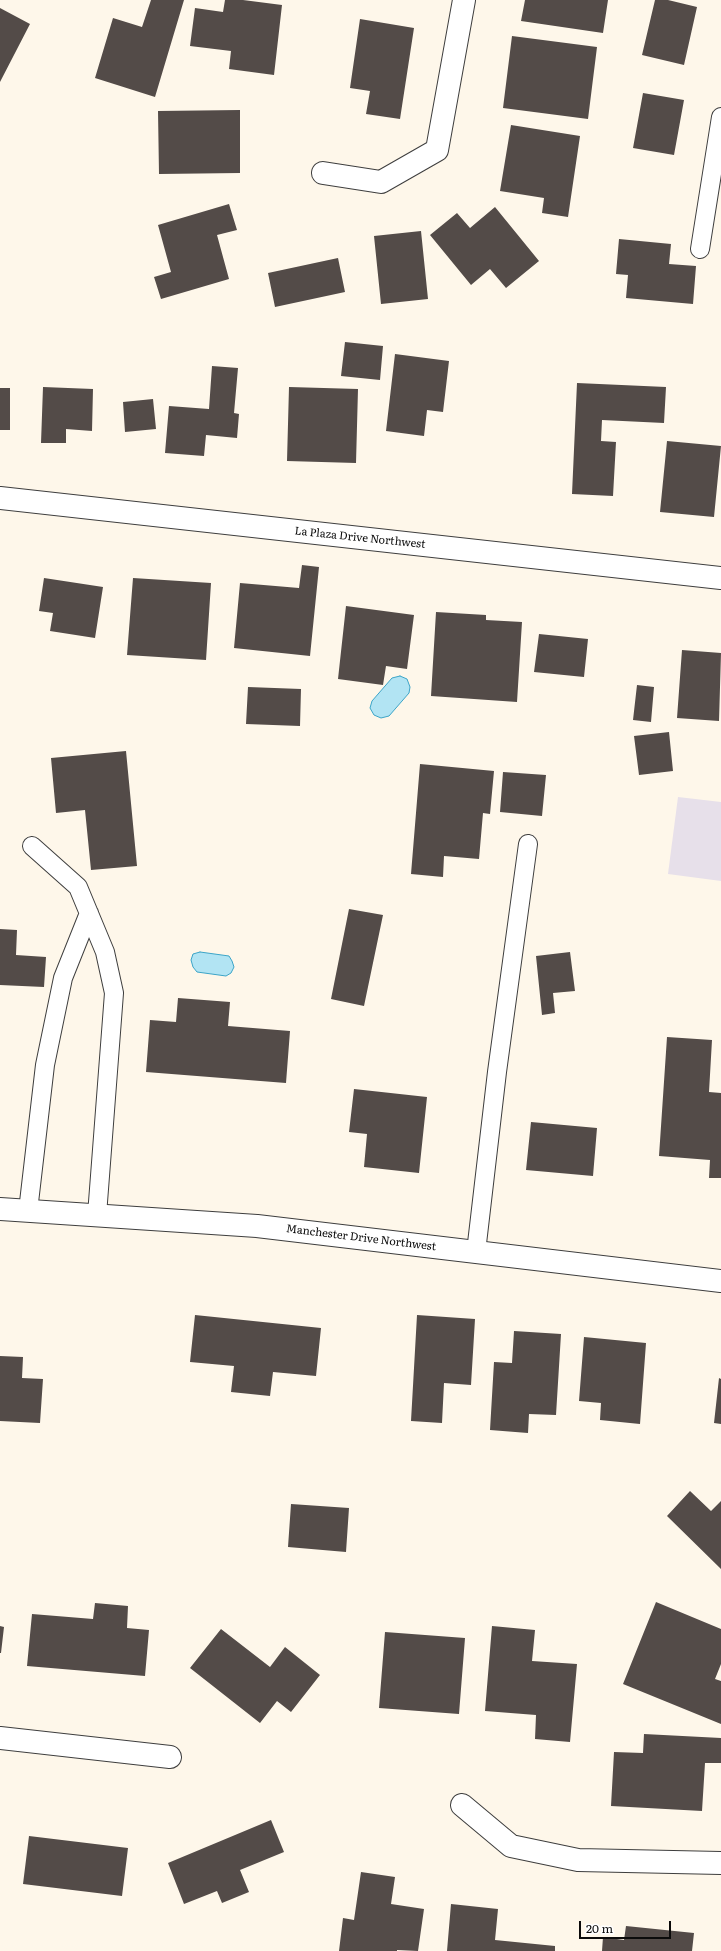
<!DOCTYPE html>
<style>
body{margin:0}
#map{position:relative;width:721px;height:1951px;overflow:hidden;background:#fef7ea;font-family:Literata,serif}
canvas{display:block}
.scale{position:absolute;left:579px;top:1921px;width:92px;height:18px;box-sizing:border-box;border:2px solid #0b0b0b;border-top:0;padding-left:5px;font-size:12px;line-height:14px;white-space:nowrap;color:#0b0b0b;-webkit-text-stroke:3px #fff;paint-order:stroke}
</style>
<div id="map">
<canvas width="721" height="1951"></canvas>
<div class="scale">20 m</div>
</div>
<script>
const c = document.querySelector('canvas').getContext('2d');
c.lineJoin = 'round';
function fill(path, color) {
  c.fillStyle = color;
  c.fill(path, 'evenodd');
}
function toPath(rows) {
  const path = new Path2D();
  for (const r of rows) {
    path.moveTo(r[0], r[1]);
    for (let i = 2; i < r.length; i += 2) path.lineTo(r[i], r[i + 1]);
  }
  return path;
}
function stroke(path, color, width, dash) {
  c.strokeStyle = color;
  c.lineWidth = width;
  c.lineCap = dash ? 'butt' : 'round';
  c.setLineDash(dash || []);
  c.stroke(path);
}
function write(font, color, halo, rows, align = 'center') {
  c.font = font + ' Literata,serif';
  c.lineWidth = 4;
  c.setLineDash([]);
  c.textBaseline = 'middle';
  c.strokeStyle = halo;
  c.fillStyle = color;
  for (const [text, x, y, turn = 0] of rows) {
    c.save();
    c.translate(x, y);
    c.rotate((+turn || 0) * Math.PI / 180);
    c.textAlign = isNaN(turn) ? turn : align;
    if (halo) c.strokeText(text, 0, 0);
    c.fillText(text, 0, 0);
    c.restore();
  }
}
const industrial = toPath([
 [678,797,721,802,721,881,668,874]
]);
const water = toPath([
 [400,676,407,679,410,687,409,693,389,716,381,718,374,715,370,708,372,701,392,678,400,676],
 [200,952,229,956,232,961,234,967,231,973,226,976,197,972,193,967,191,960,193,954,200,952]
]);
const building = toPath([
 [151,0,184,0,155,97,95,78,113,18,142,27],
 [225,0,243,0,282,5,274,75,229,69,231,51,190,46,195,8,223,12],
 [525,0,608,0,603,33,521,21],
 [655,0,668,0,697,7,684,65,642,55],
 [0,8,30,24,0,82],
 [360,19,414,28,400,119,366,114,370,91,350,88],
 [512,36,597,47,588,119,503,108],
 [643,93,684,100,674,155,633,148],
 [240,110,240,173,159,174,158,111],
 [511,125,580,136,568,217,542,213,544,198,500,191],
 [229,204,237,230,217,235,229,279,161,299,154,277,171,272,158,225],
 [495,207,539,261,506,288,490,269,471,285,430,235,457,213,470,228],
 [421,231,428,299,381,304,374,236],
 [619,239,671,244,669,264,696,266,693,304,626,298,628,275,616,274],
 [338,258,345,292,275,307,268,273],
 [345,342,383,346,380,380,341,376],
 [395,354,449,361,443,412,427,410,424,436,386,431],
 [212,366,238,368,234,413,239,414,237,438,206,435,204,456,165,453,169,406,209,409],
 [577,383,666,387,664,423,602,420,601,441,616,442,613,496,572,494],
 [43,387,93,389,92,431,66,429,66,443,41,443],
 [289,387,358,389,356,463,287,461],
 [0,388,10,388,10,430,0,430],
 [153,399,156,429,125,432,123,402],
 [667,441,721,446,714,517,660,512],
 [302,565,319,567,310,656,234,648,240,583,299,588],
 [44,578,103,587,95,638,50,631,53,613,39,611],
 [133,578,211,583,206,660,127,655],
 [346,606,414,615,407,669,386,666,383,685,338,679],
 [436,612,486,615,486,620,522,622,517,702,431,696],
 [539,634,588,639,584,677,534,672],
 [682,650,721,653,719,721,677,718],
 [637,685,654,687,651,722,633,720],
 [248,687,301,689,300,726,246,724],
 [669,732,673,771,639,775,634,736],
 [126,751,137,866,91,870,85,810,56,813,51,758],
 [420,764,494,771,490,814,483,813,479,859,444,856,443,877,411,874],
 [503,772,546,775,542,816,500,812],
 [349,909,383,915,364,1006,331,999],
 [0,929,17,930,16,955,46,957,44,987,0,985],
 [570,952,575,991,553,993,555,1013,542,1015,536,956],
 [178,998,230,1002,228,1026,290,1031,286,1083,146,1072,150,1020,176,1022],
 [667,1037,712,1040,709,1092,721,1093,721,1178,709,1178,710,1160,659,1156],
 [354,1089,427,1097,419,1173,364,1167,367,1134,349,1132],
 [531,1122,597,1128,593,1176,526,1170],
 [195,1315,321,1328,316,1376,273,1372,270,1396,231,1392,234,1366,190,1362],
 [417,1315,475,1319,471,1385,444,1383,442,1423,411,1421],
 [514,1331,561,1334,556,1415,529,1414,528,1433,490,1430,494,1362,512,1363],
 [584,1337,646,1343,640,1424,600,1420,601,1403,579,1401],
 [0,1356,23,1357,22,1378,43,1379,40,1423,0,1421],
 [719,1378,721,1379,721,1424,714,1423],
 [690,1491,711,1511,721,1501,721,1569,667,1516],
 [291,1504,349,1508,346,1552,288,1547],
 [656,1602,721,1629,721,1664,715,1679,721,1681,721,1724,623,1684],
 [95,1603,128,1606,127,1628,149,1630,145,1676,27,1666,32,1614,93,1619],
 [0,1626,4,1627,1,1653,0,1653],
 [492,1626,535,1630,532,1661,577,1664,570,1742,535,1739,536,1715,485,1711],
 [221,1629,270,1667,285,1647,320,1675,291,1712,277,1701,260,1723,190,1668],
 [385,1632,465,1638,459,1714,379,1708],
 [644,1734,721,1738,721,1763,705,1763,702,1811,611,1806,614,1752,643,1753],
 [271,1820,284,1852,240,1870,249,1892,222,1903,217,1891,184,1904,168,1863],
 [29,1836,128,1848,122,1896,23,1884],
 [361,1872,395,1877,391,1904,424,1909,418,1951,397,1950,397,1951,339,1951,343,1918,354,1920],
 [451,1904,498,1909,495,1940,555,1946,555,1951,447,1951],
 [626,1926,694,1933,692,1951,602,1951,603,1937,624,1940]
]);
const service = toPath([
 [700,249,721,117],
 [32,846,78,887,105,952,114,993,97,1215],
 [28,1211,45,1065,63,978,89,913],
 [476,1252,497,1072,528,844]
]);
const minor = toPath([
 [323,173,381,182,437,150,464,0],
 [0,498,721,578],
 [0,1209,257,1226,721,1281],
 [0,1738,170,1757],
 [462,1805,511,1846,578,1860,721,1863]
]);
const streetNames = [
 ["La Plaza Drive Northwest",360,538,6],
 ["Manchester Drive Northwest",361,1238,7]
];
fill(industrial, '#e7e0ea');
fill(water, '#b2e4f3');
stroke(water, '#3ca4c7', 1);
fill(building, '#534b48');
stroke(service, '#3e3e3e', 20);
stroke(minor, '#3e3e3e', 24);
stroke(service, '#fff', 18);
stroke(minor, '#fff', 22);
write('11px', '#0b0b0b', '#fff', streetNames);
</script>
